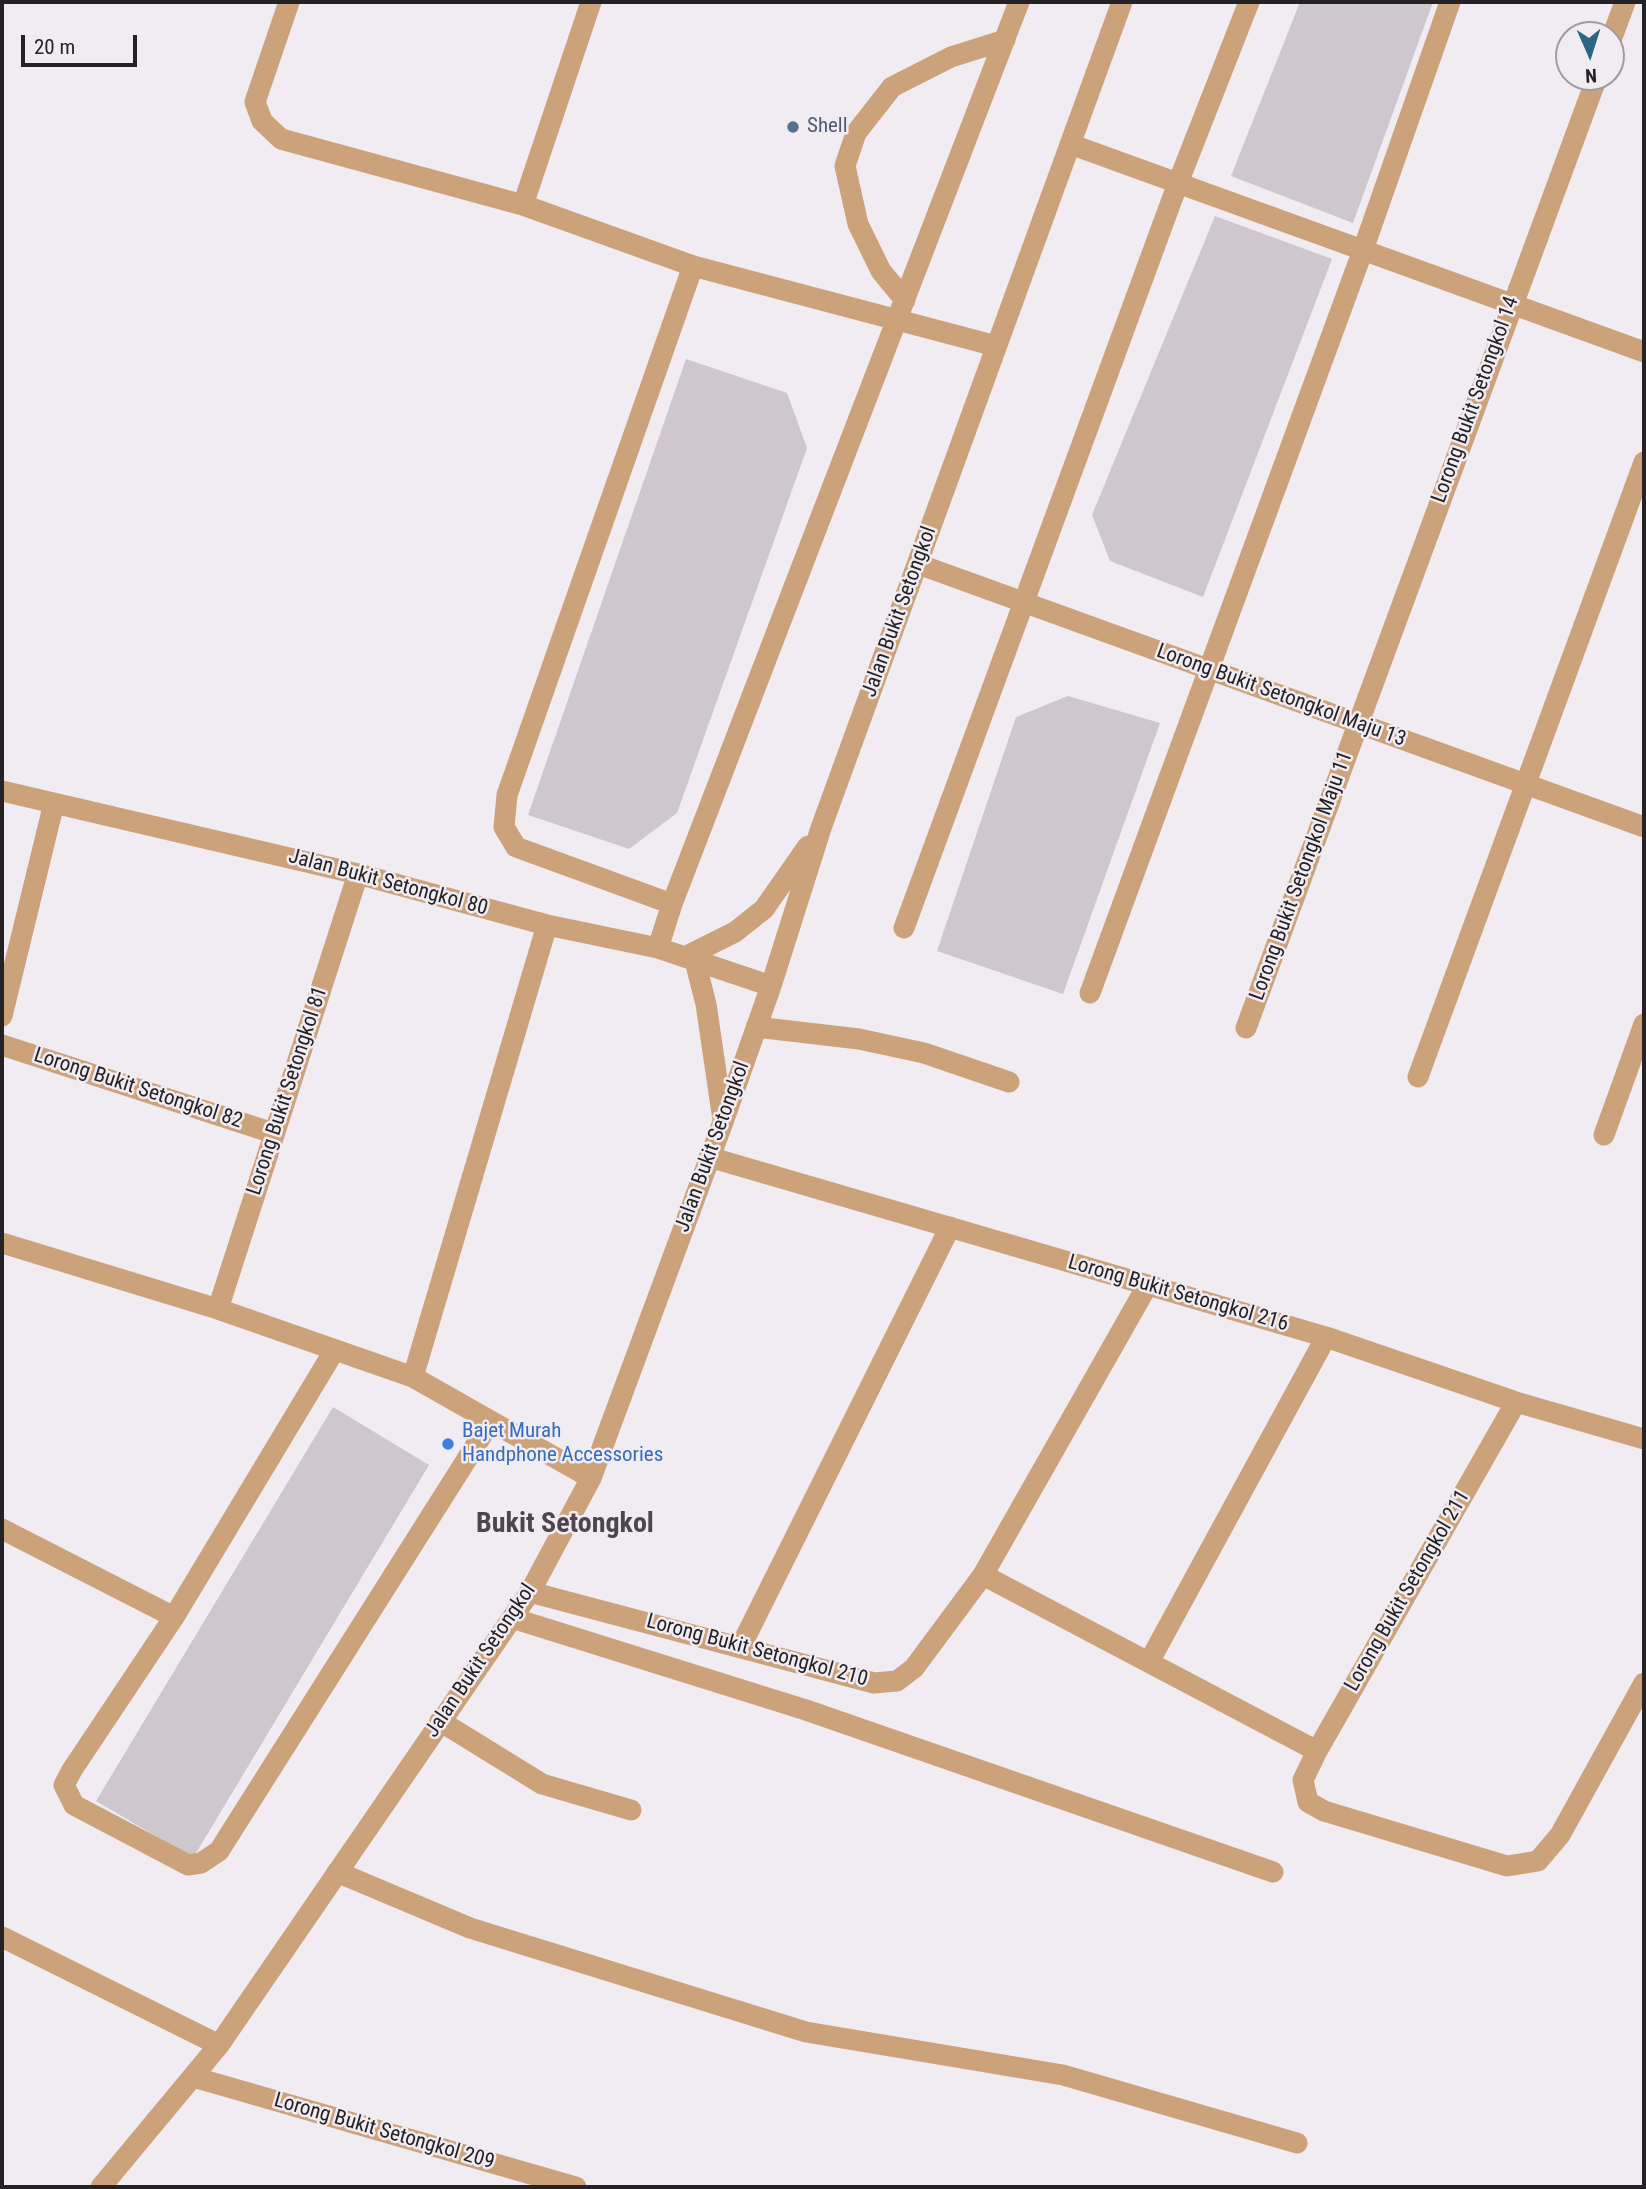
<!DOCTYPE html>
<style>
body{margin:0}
#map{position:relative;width:1646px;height:2189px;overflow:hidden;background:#f1ebf2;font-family:"Roboto Condensed",sans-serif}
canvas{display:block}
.frame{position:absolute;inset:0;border:4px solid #242225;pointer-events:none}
.north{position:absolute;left:1555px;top:21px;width:70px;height:70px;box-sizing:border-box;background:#f1ebf2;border:2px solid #9f9ba0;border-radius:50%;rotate:177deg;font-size:19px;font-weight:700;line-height:28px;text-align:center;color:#242225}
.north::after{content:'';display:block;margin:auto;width:24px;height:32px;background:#2c667f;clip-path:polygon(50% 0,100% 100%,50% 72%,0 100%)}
.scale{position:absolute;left:21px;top:35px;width:116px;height:32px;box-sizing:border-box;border:4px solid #242225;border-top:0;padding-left:9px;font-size:21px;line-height:24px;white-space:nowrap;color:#242225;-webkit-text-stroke:5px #f1ebf2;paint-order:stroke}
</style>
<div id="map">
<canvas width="1646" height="2189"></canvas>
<div class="frame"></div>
<div class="north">N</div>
<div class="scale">20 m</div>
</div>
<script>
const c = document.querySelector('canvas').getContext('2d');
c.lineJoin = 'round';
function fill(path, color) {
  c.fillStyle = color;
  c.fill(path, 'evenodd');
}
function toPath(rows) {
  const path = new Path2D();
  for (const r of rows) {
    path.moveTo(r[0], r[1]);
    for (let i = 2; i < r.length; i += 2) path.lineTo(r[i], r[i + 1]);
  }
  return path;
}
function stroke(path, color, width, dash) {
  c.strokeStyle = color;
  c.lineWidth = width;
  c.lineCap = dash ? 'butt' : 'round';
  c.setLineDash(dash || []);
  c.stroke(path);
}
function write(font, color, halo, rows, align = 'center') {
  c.font = font + ' "Roboto Condensed",sans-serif';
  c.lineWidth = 5;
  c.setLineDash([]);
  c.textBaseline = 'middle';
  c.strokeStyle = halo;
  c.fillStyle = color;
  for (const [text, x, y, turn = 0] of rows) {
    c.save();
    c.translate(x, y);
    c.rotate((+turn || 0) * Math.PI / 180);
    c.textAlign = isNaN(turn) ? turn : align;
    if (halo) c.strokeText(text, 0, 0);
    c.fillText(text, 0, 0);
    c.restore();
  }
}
const building = toPath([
 [1300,2,1433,2,1353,223,1231,176],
 [1215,216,1332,259,1203,597,1110,561,1092,515],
 [686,359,787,393,807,448,677,813,629,849,528,815],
 [1068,696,1160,723,1063,994,937,951,1016,717],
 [333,1407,429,1465,193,1858,96,1801]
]);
const minor = toPath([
 [289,2,255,102,262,121,281,139,523,205,693,266,996,346],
 [1611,40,1625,2],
 [1070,144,1644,352],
 [523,205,591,2],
 [905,300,881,271,858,224,845,166,856,133,892,87,951,57,1005,40],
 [918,564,1644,827],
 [2,791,358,874,547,925,658,948,771,986],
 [672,904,516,847,504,827,507,795,693,266],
 [904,928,1178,183,1249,2],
 [658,948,672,904,1019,2],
 [685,957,735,932,764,909,808,846],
 [695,961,706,1004,723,1120],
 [1090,993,1363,250,1450,2],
 [2,1016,54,803],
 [756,1027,859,1039,924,1053,1009,1082],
 [1246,1028,1597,77],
 [2,1045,273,1133],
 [1418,1077,1644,462],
 [1604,1135,1644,1024],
 [709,1157,1326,1337,1516,1402,1644,1439],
 [2,1243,218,1309,413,1377,591,1478],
 [218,1309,358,874],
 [334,1351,174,1617,72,1770,64,1785,74,1805,188,1865,201,1863,219,1851,491,1421],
 [413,1377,547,925],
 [1516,1402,1317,1751,1303,1780,1308,1802,1324,1811,1507,1866,1538,1861,1560,1835,1644,1683],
 [2,1529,174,1617],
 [983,1575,1317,1751],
 [530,1592,874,1683,897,1681,914,1668,983,1575,1147,1286],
 [512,1618,806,1710,1273,1872],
 [741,1646,950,1227],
 [1149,1662,1326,1337],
 [440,1721,542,1784,631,1810],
 [337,1872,470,1928,806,2032,1063,2075,1297,2143],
 [2,1937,219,2045],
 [193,2077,576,2187],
 [101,2187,219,2045,530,1592,591,1478,723,1122,771,986,821,828,1122,2]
]);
const markers = [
 [793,127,7,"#5c6f8a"],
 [448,1444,7,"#3f7fe0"]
];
const serviceNames = [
 ["Shell",807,127]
];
const streetNames = [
 ["Lorong Bukit Setongkol 14",1476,400,-70],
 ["Jalan Bukit Setongkol",900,612,-70],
 ["Lorong Bukit Setongkol Maju 13",1281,696,20],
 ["Lorong Bukit Setongkol Maju 11",1302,876,-70],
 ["Jalan Bukit Setongkol 80",388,883,15],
 ["Lorong Bukit Setongkol 82",138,1089,18],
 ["Lorong Bukit Setongkol 81",288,1091,-72],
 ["Jalan Bukit Setongkol",713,1147,-70],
 ["Lorong Bukit Setongkol 216",1178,1294,16],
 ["Lorong Bukit Setongkol 211",1408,1591,-60],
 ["Lorong Bukit Setongkol 210",757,1651,15],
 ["Jalan Bukit Setongkol",481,1661,-56],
 ["Lorong Bukit Setongkol 209",384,2132,16]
];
const shopNames = [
 ["Bajet Murah",462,1432],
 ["Handphone Accessories",462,1456]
];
const districtNames = [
 ["Bukit Setongkol",565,1525]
];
fill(building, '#cec7ce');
stroke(minor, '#cca27b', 21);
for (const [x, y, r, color] of markers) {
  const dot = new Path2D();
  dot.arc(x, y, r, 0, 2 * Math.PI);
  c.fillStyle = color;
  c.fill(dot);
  stroke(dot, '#f1ebf2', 2.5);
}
write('21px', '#4e5e75', '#f1ebf2', serviceNames, 'left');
write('21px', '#242225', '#f1ebf2', streetNames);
write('21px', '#366cbe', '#f1ebf2', shopNames, 'left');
write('bold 28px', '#4d474d', '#f1ebf2', districtNames);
</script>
